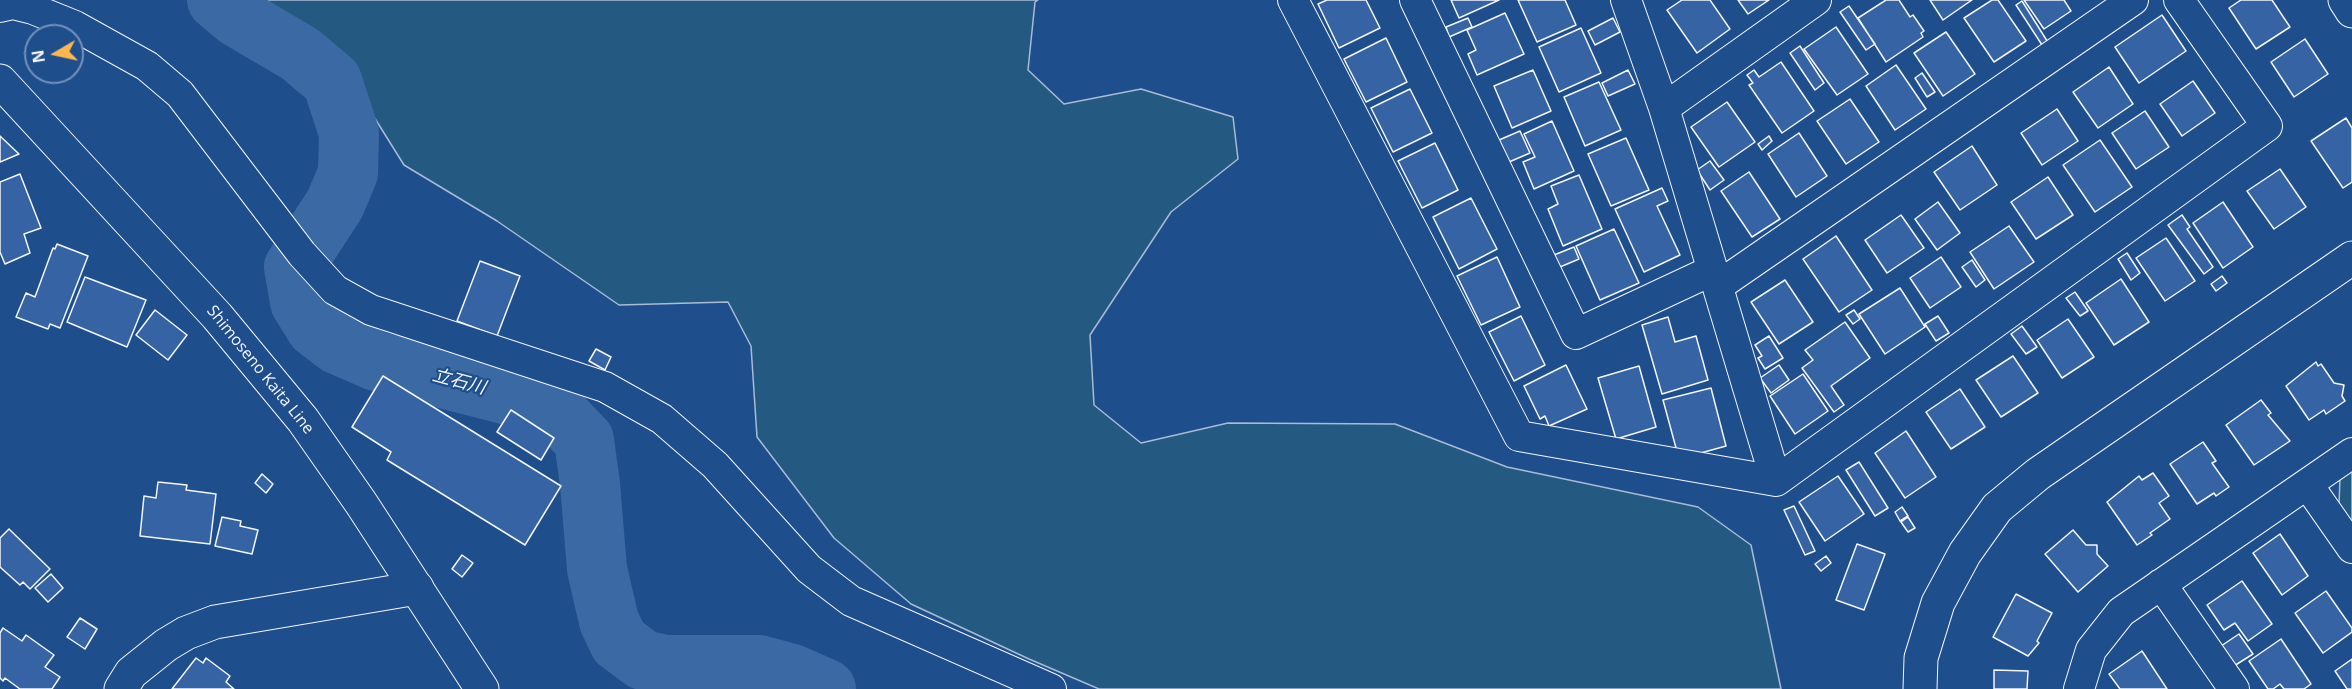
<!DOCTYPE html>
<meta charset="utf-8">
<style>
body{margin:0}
#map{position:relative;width:2352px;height:689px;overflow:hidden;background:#1f4e8c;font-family:"Open Sans",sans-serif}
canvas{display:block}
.north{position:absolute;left:24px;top:24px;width:60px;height:60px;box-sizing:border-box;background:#1f4e8c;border:2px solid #7391ba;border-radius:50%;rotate:261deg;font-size:16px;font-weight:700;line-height:24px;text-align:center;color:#f2f6ff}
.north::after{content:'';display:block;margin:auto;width:21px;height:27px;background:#ffb74d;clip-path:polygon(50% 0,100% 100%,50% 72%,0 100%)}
</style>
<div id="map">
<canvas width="2352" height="689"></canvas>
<div class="north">N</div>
</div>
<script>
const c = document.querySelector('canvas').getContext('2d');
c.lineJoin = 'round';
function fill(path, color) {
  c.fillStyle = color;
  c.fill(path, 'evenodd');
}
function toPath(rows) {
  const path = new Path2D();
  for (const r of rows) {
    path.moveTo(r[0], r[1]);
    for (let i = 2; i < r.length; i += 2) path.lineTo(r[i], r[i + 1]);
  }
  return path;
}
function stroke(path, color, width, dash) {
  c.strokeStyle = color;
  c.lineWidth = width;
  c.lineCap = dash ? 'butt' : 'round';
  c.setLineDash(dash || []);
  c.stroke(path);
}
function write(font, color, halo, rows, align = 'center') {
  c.font = font + ' "Open Sans","Noto Sans JP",sans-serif';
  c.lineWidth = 4.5;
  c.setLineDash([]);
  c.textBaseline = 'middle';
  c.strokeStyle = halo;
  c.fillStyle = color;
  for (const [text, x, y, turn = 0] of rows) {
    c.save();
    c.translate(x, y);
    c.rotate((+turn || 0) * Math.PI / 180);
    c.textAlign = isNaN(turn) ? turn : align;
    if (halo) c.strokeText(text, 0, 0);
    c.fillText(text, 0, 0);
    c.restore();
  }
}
const green = toPath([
 [261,0,1038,0,1035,2,1028,70,1064,104,1141,89,1233,117,1238,159,1171,212,1090,335,1094,405,1141,443,1228,423,1395,424,1507,467,1698,507,1751,545,1781,689,1099,689,1029,659,911,604,834,538,757,437,751,346,728,302,619,305,497,221,404,165,344,69,261,0],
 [2352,468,2352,524,2339,506,2340,476,2352,468]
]);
const river = toPath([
 [217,0,237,17,300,54,332,81,349,133,348,173,335,204,294,267,300,302,316,328,337,344,376,361,539,403,561,416,584,440,590,484,597,569,609,621,619,642,643,660,666,665,759,665,792,674,826,689]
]);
const building = toPath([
 [1327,0,1366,0,1380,28,1339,48,1318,4,1327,0],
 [1451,0,1499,0,1459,18,1451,0],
 [1518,0,1565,0,1576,25,1537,42,1518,0],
 [1682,0,1710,0,1730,29,1697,53,1667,10,1682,0],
 [1738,0,1769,0,1748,14,1738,0],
 [1886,0,1899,0,1910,17,1913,15,1924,31,1921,33,1923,37,1886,62,1858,18,1886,0],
 [1930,0,1972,0,1943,20,1930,0],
 [1992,0,1998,0,2026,41,1994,62,1964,18,1992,0],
 [2024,0,2064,0,2071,11,2044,29,2024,0],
 [2241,0,2272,0,2290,27,2256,49,2229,8,2241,0],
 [2022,1,2049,44,2044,48,2016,5,2022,1],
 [1849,6,1875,44,1866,50,1840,12,1849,6],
 [1505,13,1524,54,1477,75,1468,54,1476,50,1467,30,1505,13],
 [2162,15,2186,51,2139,83,2115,47,2162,15],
 [1468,18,1472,27,1449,37,1446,27,1468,18],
 [1613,18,1620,32,1595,45,1588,31,1613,18],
 [1836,27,1868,74,1837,95,1804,49,1836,27],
 [1581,28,1601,73,1559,92,1539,47,1581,28],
 [1946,32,1975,74,1943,96,1914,53,1946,32],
 [1386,38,1407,82,1366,102,1344,59,1386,38],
 [2305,39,2328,74,2294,97,2271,62,2305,39],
 [1800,46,1824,83,1815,90,1790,53,1800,46],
 [1781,62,1814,111,1782,133,1749,85,1753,83,1747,75,1754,70,1759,77,1781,62],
 [1896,65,1926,109,1895,130,1866,86,1896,65],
 [2109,67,2133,104,2098,128,2073,92,2109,67],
 [1533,70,1551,111,1512,128,1494,86,1533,70],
 [1628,70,1635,84,1608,96,1602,83,1628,70],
 [1922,73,1935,92,1927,97,1915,78,1922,73],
 [2193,81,2215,113,2182,136,2160,104,2193,81],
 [1599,82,1621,130,1585,146,1564,97,1599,82],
 [1410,89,1432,133,1393,152,1371,108,1410,89],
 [1850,99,1879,142,1846,164,1817,121,1850,99],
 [1727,102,1755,142,1719,167,1691,127,1727,102],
 [2057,109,2078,141,2042,165,2021,133,2057,109],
 [2145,111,2169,147,2136,169,2112,133,2145,111],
 [2346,118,2352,128,2352,182,2343,188,2311,141,2346,118],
 [1552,121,1574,171,1534,189,1523,162,1535,157,1524,134,1552,121],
 [1520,131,1530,153,1509,162,1499,140,1520,131],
 [1799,133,1827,176,1796,197,1768,154,1799,133],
 [0,136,19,154,0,162,0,136],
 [1769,136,1772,141,1762,150,1758,144,1769,136],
 [1626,138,1649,190,1611,206,1588,154,1626,138],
 [2100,140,2132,187,2095,212,2063,165,2100,140],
 [1435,143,1458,190,1422,208,1398,161,1435,143],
 [1972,146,1997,185,1960,210,1934,172,1972,146],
 [1710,161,1724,180,1710,190,1697,170,1710,161],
 [2280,169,2306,207,2274,229,2247,191,2280,169],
 [1749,172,1780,219,1752,237,1721,191,1749,172],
 [20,174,41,228,24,234,30,253,5,264,0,252,0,182,20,174],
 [1579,175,1602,229,1563,246,1548,209,1558,204,1551,186,1579,175],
 [2048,177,2073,215,2036,239,2011,202,2048,177],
 [1662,188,1668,201,1657,206,1680,255,1644,272,1615,209,1662,188],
 [1471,198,1497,249,1459,269,1433,217,1471,198],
 [1938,202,1960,233,1937,250,1915,219,1938,202],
 [2223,202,2253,247,2223,268,2193,223,2223,202],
 [1901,215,1924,248,1887,273,1865,240,1901,215],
 [2182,215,2190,227,2187,229,2213,267,2204,274,2168,225,2182,215],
 [2009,226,2034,262,1994,289,1970,252,2009,226],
 [1614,229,1639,283,1600,300,1576,246,1614,229],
 [1836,236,1872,290,1839,312,1803,259,1836,236],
 [2166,238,2195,281,2165,301,2136,258,2166,238],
 [57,244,88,256,60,328,50,324,48,329,16,317,26,293,35,297,53,248,55,249,57,244],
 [1574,247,1579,259,1560,267,1554,255,1574,247],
 [2127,253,2140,273,2131,280,2118,259,2127,253],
 [1497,257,1520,307,1481,325,1457,276,1497,257],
 [1941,257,1961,287,1930,308,1910,278,1941,257],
 [1972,260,1985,280,1976,287,1962,267,1972,260],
 [480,261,520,276,497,336,457,321,480,261],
 [2222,276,2227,283,2216,291,2211,284,2222,276],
 [85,277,146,300,127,347,67,322,85,277],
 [2121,279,2149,322,2114,345,2086,303,2121,279],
 [1785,280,1813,322,1779,344,1751,302,1785,280],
 [1900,288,1925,327,1885,354,1859,314,1900,288],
 [2075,292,2088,311,2080,316,2066,298,2075,292],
 [155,310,187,335,168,360,136,335,155,310],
 [1854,310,1860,319,1853,324,1846,315,1854,310],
 [1521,316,1545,365,1514,381,1489,332,1521,316],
 [1938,316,1949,333,1936,341,1925,324,1938,316],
 [1668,317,1675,342,1696,336,1708,380,1662,394,1642,325,1668,317],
 [2068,319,2094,357,2062,378,2037,340,2068,319],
 [1845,322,1870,358,1831,386,1844,405,1834,412,1802,368,1813,360,1805,350,1845,322],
 [2022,326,2037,347,2026,354,2011,334,2022,326],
 [1769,336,1783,358,1765,369,1758,358,1762,356,1755,345,1769,336],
 [596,349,611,357,605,370,589,361,596,349],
 [2013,356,2038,393,2001,417,1976,380,2013,356],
 [2316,362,2318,366,2321,364,2334,383,2344,385,2342,396,2345,401,2326,414,2324,410,2309,420,2286,386,2316,362],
 [1566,365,1587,409,1549,426,1545,416,1540,419,1524,386,1566,365],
 [1779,365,1789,380,1771,393,1760,378,1779,365],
 [1639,366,1656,427,1616,439,1598,378,1639,366],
 [1803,374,1828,411,1795,434,1770,396,1803,374],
 [383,376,561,486,525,545,387,460,391,452,352,427,383,376],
 [1711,388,1726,446,1679,459,1663,400,1711,388],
 [1960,389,1985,427,1951,449,1926,412,1960,389],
 [2261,400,2271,413,2268,415,2290,441,2254,465,2226,425,2261,400],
 [511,410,554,438,541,460,497,432,511,410],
 [1906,431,1936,477,1905,498,1875,453,1906,431],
 [2203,442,2216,461,2212,463,2229,487,2216,496,2214,493,2197,504,2170,464,2203,442],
 [1859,462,1888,508,1875,516,1846,470,1859,462],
 [2153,473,2169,496,2159,503,2170,519,2150,533,2152,535,2137,545,2107,502,2139,476,2142,480,2153,473],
 [262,474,273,484,266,493,255,483,262,474],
 [1838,476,1864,514,1825,541,1799,502,1838,476],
 [158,482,187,485,186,490,216,494,210,544,140,536,144,496,156,498,158,482],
 [1794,506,1815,551,1805,555,1784,510,1794,506],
 [1902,507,1908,516,1900,521,1895,512,1902,507],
 [222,517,241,521,240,526,258,530,252,554,215,546,222,517],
 [1908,517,1915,528,1908,532,1901,522,1908,517],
 [9,529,50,569,30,589,23,582,20,585,0,567,0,538,9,529],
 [2073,530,2086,545,2097,545,2097,554,2108,566,2078,592,2045,554,2073,530],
 [2280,534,2308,576,2282,595,2253,553,2280,534],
 [1857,544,1885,554,1864,610,1836,600,1857,544],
 [462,555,473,563,462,577,452,569,462,555],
 [1826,556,1831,563,1821,571,1815,564,1826,556],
 [51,574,63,588,48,602,35,588,51,574],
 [2242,581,2272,624,2248,641,2235,623,2224,630,2207,605,2242,581],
 [2326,591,2352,628,2352,632,2323,653,2295,613,2326,591],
 [2016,594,2052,613,2037,641,2039,643,2028,656,1993,637,2016,594],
 [80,618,97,629,85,649,67,637,80,618],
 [3,628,22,641,26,635,54,655,45,667,60,677,52,689,20,689,5,678,3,681,0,678,0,633,3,628],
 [2239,634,2253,654,2234,666,2221,646,2239,634],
 [2281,639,2311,684,2304,689,2284,689,2280,684,2273,689,2268,689,2249,661,2281,639],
 [2142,651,2167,689,2120,689,2109,674,2142,651],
 [196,658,203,663,206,658,230,676,226,682,234,689,172,689,196,658],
 [2352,659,2352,689,2347,689,2335,671,2352,659],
 [1994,670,2028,671,2027,689,1994,689,1994,670]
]);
const street = toPath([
 [1293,0,1519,436,1776,481,2267,126,2179,0],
 [1415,0,1576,334,1713,270],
 [1626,0,1664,108],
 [0,7,13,4,33,9,75,26,147,66,180,94,302,254,335,290,371,310,605,387,662,419,715,465,809,569,851,601,1051,689],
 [1718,286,2133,0],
 [1776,481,1664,108,1816,0],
 [2308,485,2352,548],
 [2161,584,2234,689],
 [2079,689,2091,650,2121,612,2352,453]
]);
const secondary = toPath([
 [2345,0,2352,11],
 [121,689,131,673,166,645,186,633,215,622,417,588],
 [1920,689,1921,658,1938,603,1965,553,1997,508,2038,474,2352,258]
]);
const primary = toPath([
 [0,81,217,316,303,420,361,503,482,689]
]);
const streetNames = [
 ["Shimoseno Kaita Line",260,370,51]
];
const waterNames = [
 ["立石川",459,382,15]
];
fill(green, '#245a82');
stroke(green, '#a8bbd7', 1.5);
stroke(river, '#3b69a3', 60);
fill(building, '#3563a3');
stroke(building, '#f2f6ff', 1.5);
stroke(street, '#f2f6ff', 32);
stroke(secondary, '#f2f6ff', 35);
stroke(primary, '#f2f6ff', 35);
stroke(street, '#1f4e8c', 30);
stroke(secondary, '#1f4e8c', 33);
stroke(primary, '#1f4e8c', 33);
write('16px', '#f2f6ff', '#1f4e8c', streetNames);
write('italic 18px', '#f2f6ff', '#1f4e8c', waterNames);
</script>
